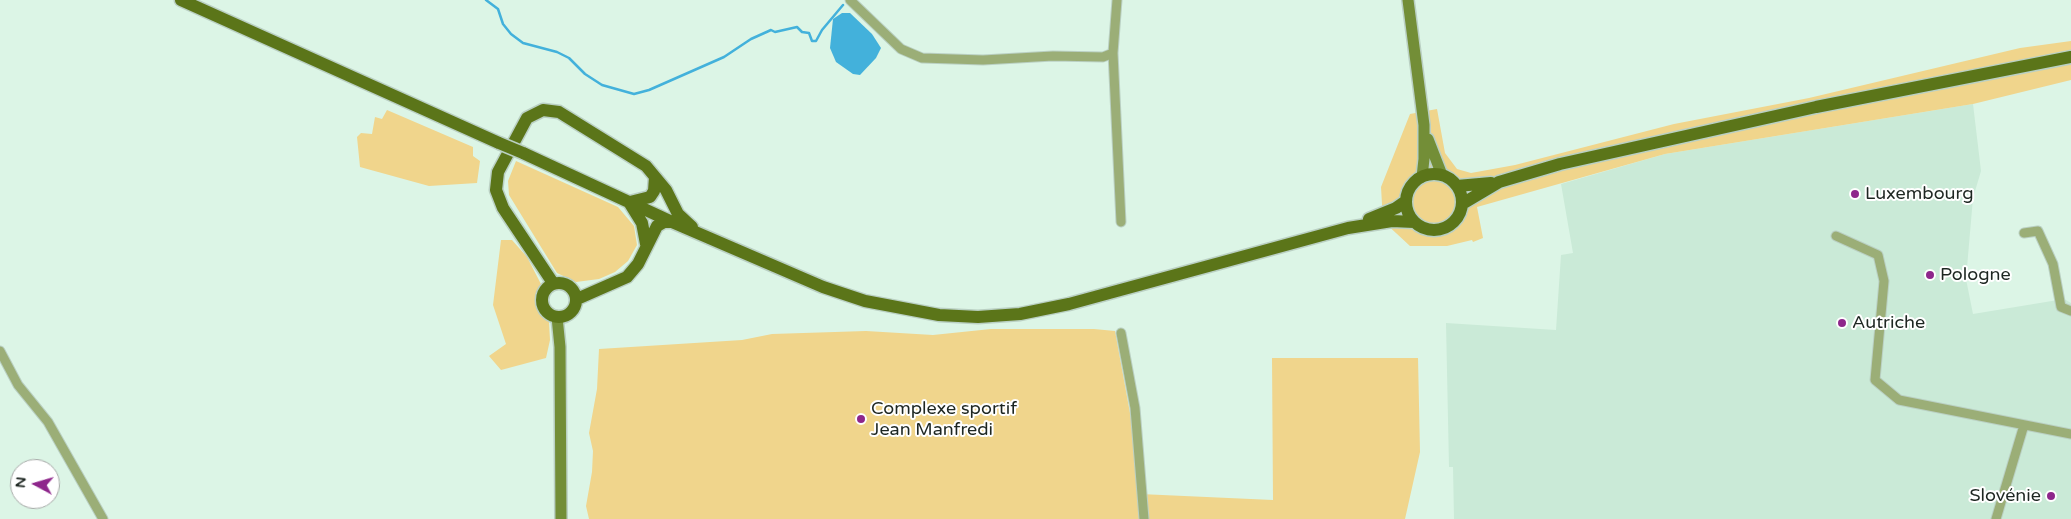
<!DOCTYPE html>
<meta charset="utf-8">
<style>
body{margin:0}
#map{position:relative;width:2071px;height:519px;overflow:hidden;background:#dcf5e6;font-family:"Varela Round",sans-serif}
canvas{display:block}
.north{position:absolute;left:10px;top:459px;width:50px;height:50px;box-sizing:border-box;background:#fff;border:1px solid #a5a8a6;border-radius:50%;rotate:276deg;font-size:14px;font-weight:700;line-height:20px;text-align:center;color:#1d2621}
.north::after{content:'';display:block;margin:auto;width:18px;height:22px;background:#8e268b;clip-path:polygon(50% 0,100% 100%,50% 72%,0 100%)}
</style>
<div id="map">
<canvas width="2071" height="519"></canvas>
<div class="north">N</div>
</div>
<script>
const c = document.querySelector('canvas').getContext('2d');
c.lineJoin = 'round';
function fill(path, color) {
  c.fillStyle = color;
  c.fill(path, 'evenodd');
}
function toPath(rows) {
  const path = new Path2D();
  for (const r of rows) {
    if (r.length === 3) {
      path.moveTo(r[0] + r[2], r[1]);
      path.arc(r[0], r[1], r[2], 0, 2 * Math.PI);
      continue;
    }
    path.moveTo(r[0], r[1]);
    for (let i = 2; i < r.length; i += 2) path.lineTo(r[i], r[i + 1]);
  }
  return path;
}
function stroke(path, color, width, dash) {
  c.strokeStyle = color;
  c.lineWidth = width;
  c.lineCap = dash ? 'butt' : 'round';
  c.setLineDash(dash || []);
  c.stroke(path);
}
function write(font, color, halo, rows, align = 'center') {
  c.font = font + ' "Varela Round",sans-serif';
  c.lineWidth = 4;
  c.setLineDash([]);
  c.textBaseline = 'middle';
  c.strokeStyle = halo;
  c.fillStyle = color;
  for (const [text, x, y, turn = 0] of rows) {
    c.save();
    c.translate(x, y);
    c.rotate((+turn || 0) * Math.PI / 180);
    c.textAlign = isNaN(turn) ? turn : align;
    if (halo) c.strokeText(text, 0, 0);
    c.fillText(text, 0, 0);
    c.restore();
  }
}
const built = toPath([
 [1973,104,1981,171,1973,198,1966,279,1973,314,2064,299,2071,303,2071,519,1454,519,1453,467,1449,467,1446,323,1556,330,1561,255,1573,253,1561,184,1665,154]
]);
const green = toPath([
 [2071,41,2071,80,1973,104,1665,154,1477,207,1483,238,1473,242,1472,240,1447,246,1410,246,1383,221,1381,187,1410,114,1437,109,1445,153,1457,169,1471,173,1515,165,1674,124,1809,98,2020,48],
 [387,110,473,147,473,156,480,161,477,183,429,186,360,167,357,137,361,133,372,134,375,117,382,119],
 [516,161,618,207,634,226,637,245,628,261,615,272,599,279,576,282,557,273,509,195,508,181],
 [501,240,512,240,527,257,542,286,538,306,549,322,550,340,546,358,501,370,489,356,506,344,493,305],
 [991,329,1094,329,1115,331,1132,424,1140,494,1273,500,1272,358,1418,358,1420,452,1405,519,589,519,586,506,592,472,593,451,589,433,597,389,599,349,742,340,772,334,866,331,933,335]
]);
const water = toPath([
 [842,13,850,13,872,34,881,48,876,58,860,75,853,74,836,62,830,48,833,19]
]);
const stream = toPath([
 [486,0,498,9,503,24,511,34,523,43,557,52,569,58,585,74,602,85,634,94,649,90,724,57,751,39,771,30,775,32,797,27,802,32,809,33,812,41,816,41,822,30,843,5]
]);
const street = toPath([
 [850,0,901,49,922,58,983,60,1053,56,1103,57,1113,53],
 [1117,0,1113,53,1121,222],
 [2024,233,2038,231,2053,264,2061,307,2071,311],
 [1836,236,1878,255,1884,281,1875,380,1899,400,2071,434],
 [1121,333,1135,408,1144,519],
 [0,351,18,385,48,422,103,519],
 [1996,519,2024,425]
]);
const secondary = toPath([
 [1408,0,1424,125,1424,159,1422,177],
 [1428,139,1442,175],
 [557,317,560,347,561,519]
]);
const primary = toPath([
 [181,0,499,143],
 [523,153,672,222,823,287,865,301,939,315,978,317,1020,314,1069,304,1348,228,1392,221,1414,222],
 [1434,202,28],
 [1457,186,1491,183],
 [629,202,642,223,646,244],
 [630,202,650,197,654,191,655,177],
 [1462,204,1499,182,1560,164,1816,107,2071,57],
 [1369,219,1396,208,1406,201],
 [559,300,17],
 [553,283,503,208,496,190,498,172,527,118,543,110,559,112,646,166,666,190,678,214,692,227],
 [577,299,627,277,638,264,657,226,664,222,672,222]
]);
const primaryBridge = toPath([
 [499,143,523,153]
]);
const markers = [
 [1855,194,5,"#8e268b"],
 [1930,275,5,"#8e268b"],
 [1842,323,5,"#8e268b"],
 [861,419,5,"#8e268b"],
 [2051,496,5,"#8e268b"]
];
const poiNames = [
 ["Luxembourg",1865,194],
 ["Pologne",1940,275],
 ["Autriche",1852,323],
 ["Complexe sportif",871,409],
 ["Jean Manfredi",871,430],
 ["Slovénie",2041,496,"right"]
];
fill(built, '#caead7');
fill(green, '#f0d58c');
fill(water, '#43b1db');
stroke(stream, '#43b1db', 2.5);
stroke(street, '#bad0c3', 11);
stroke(secondary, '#bad0c3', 14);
stroke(primary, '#bad0c3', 15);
stroke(street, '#9bae77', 9);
stroke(secondary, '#738e37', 11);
stroke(primary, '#5b7519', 12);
stroke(primaryBridge, '#bad0c3', 15, []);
stroke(primaryBridge, '#5b7519', 12);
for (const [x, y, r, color] of markers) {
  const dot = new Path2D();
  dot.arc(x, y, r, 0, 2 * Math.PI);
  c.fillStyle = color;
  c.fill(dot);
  stroke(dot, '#fff', 2);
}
write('18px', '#1d2621', '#fff', poiNames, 'left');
</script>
